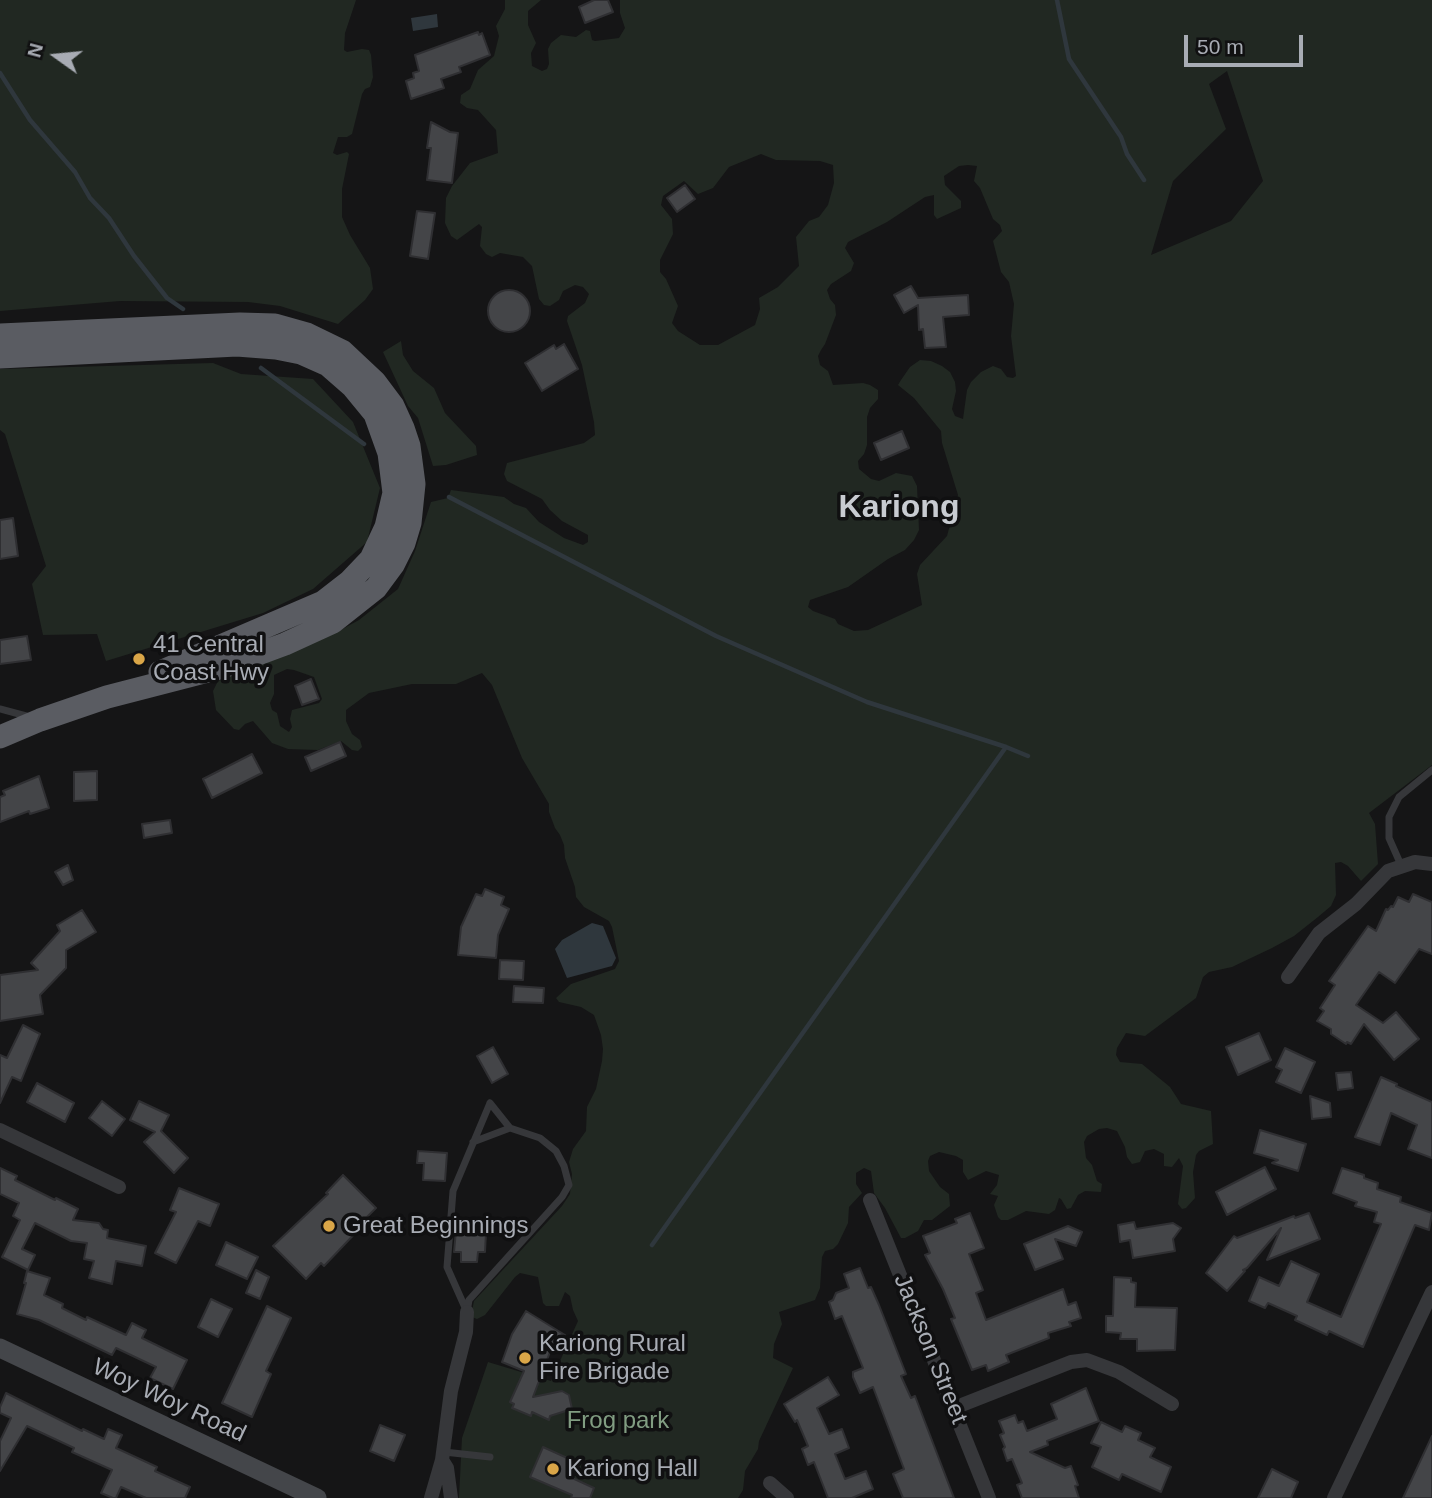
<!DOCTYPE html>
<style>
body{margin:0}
#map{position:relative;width:1432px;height:1498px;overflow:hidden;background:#151516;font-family:Helvetica,sans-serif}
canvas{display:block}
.north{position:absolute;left:21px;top:21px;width:70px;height:70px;-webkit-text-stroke:5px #101011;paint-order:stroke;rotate:285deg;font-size:19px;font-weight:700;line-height:28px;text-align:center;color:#a8acb4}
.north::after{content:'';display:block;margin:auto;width:24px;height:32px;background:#a8acb4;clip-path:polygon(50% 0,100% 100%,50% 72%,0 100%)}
.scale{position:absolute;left:1184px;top:35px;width:119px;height:32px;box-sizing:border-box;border:4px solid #a8acb4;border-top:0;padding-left:9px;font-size:21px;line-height:24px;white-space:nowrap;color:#a8acb4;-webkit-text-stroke:5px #101011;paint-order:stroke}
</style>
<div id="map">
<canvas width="1432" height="1498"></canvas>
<div class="north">N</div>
<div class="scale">50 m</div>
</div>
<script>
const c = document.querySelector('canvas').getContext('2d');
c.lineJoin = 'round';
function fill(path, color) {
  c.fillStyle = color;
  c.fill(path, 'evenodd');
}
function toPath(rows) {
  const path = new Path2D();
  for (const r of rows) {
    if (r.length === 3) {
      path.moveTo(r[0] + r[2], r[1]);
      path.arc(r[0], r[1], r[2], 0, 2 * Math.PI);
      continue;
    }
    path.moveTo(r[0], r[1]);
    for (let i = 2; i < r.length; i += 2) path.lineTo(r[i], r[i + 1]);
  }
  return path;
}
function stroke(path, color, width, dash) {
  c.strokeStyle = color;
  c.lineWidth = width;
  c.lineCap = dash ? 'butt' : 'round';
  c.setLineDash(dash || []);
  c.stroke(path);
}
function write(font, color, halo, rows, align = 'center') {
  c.font = font + ' Helvetica,sans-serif';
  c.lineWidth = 7;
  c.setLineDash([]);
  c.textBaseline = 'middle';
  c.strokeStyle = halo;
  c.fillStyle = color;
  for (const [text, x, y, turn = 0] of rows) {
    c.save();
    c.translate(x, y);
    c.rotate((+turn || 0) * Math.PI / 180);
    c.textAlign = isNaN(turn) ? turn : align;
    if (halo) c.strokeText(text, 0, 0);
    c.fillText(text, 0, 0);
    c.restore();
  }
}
const green = toPath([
 [0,0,356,0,345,33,344,50,347,52,362,49,369,50,371,55,373,77,370,87,365,89,362,94,352,134,347,137,338,137,333,153,337,155,347,152,349,154,342,189,342,217,350,235,370,268,373,289,365,300,338,324,280,306,248,302,120,301,0,311],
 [505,0,541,0,528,11,528,25,536,43,531,53,532,66,542,71,547,69,549,64,548,49,551,43,561,35,576,37,586,30,590,31,592,40,595,41,619,38,625,28,620,13,620,0,1432,0,1432,765,1369,813,1375,824,1378,864,1361,881,1348,866,1341,862,1335,863,1336,895,1331,906,1318,917,1294,936,1272,948,1232,967,1209,972,1203,977,1196,998,1145,1036,1126,1033,1117,1048,1116,1055,1120,1062,1142,1064,1170,1087,1181,1104,1211,1111,1213,1144,1199,1151,1196,1155,1193,1172,1195,1198,1186,1208,1182,1209,1178,1204,1183,1166,1179,1158,1172,1167,1164,1166,1164,1154,1154,1149,1145,1151,1140,1162,1132,1164,1127,1157,1125,1147,1117,1131,1107,1128,1099,1129,1087,1136,1084,1142,1086,1158,1092,1165,1097,1181,1102,1184,1101,1192,1085,1191,1078,1195,1071,1208,1067,1209,1061,1199,1059,1198,1055,1210,1049,1214,1026,1211,1008,1220,1001,1220,998,1217,994,1205,998,1196,990,1194,997,1185,999,1175,986,1171,968,1180,963,1172,963,1160,956,1156,939,1152,930,1156,928,1161,929,1171,940,1187,949,1194,950,1206,932,1220,924,1220,918,1231,905,1238,901,1238,885,1208,874,1193,871,1171,864,1168,856,1173,856,1184,862,1193,849,1207,848,1223,838,1244,833,1249,825,1251,822,1257,820,1288,815,1300,779,1312,782,1324,774,1344,773,1358,793,1368,759,1441,758,1449,745,1471,743,1490,738,1498,459,1498,462,1438,488,1362,551,1381,578,1321,573,1310,570,1296,565,1292,559,1306,546,1306,543,1303,538,1277,520,1273,515,1277,485,1315,477,1319,472,1317,472,1311,474,1301,562,1206,570,1194,572,1174,569,1162,573,1149,586,1131,587,1107,596,1089,602,1061,603,1049,601,1035,594,1015,581,1007,559,1002,556,998,571,984,615,969,619,961,612,927,609,921,584,907,576,897,575,887,565,858,564,845,560,835,555,828,549,812,549,804,522,758,492,685,482,673,456,684,412,684,369,693,346,710,346,721,352,734,360,740,362,747,358,751,352,750,341,741,318,750,288,749,272,743,253,721,245,724,239,730,234,729,216,710,213,691,218,681,337,632,359,620,398,589,415,551,431,502,448,498,451,490,504,497,514,504,526,508,539,522,564,538,583,545,588,542,588,535,562,521,550,510,542,499,507,481,504,474,507,463,584,443,595,435,594,422,582,365,567,321,568,316,585,303,589,294,583,287,575,285,563,291,559,300,550,306,544,305,539,299,532,266,523,257,500,253,492,257,486,254,480,246,482,227,479,224,457,240,451,236,445,223,446,198,452,186,470,163,498,153,496,130,478,110,467,108,460,103,461,95,470,89,478,70,494,56,499,36,496,26,505,9],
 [1227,71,1263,181,1231,221,1151,255,1173,181,1226,129,1209,84],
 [761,154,776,160,820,161,833,165,834,183,828,205,819,217,809,221,796,237,799,266,778,287,759,298,760,309,755,325,718,345,700,345,678,331,672,323,678,306,666,279,660,272,660,260,673,234,672,219,661,205,663,196,684,181,698,194,713,188,729,167],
 [968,165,977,166,974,181,980,188,993,219,1000,225,1002,231,993,241,1001,272,1009,282,1014,304,1011,336,1016,376,1013,378,1007,377,1001,369,993,366,981,372,971,382,967,390,963,419,955,416,952,409,956,391,955,382,950,372,942,366,931,361,920,360,910,367,901,380,898,385,914,398,941,431,942,443,958,495,947,536,920,565,917,574,922,605,868,630,854,631,838,624,835,619,813,611,808,607,810,600,848,587,888,559,905,550,914,540,919,530,917,486,912,476,896,473,879,481,871,479,859,469,858,461,864,454,867,445,867,417,870,408,878,399,878,390,870,385,863,383,833,385,828,371,820,365,818,356,821,350,825,344,836,315,835,305,830,299,827,290,831,284,851,271,854,263,845,248,848,242,887,222,925,197,934,195,934,215,937,219,961,208,961,201,945,185,944,176,959,166],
 [287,669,294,670,314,677,322,699,319,703,292,710,290,719,292,727,289,732,280,726,277,713,272,710,270,703,274,694,274,675],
 [401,341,403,355,413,371,434,388,445,413,476,446,477,455,446,465,433,466,418,418,408,406,383,352],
 [213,363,241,374,313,379,353,422,380,488,367,542,313,589,263,613,106,661,97,634,43,635,32,584,46,566,5,434,0,430,0,369]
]);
const water = toPath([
 [437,14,438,27,413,31,411,18],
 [592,923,603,926,616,958,612,966,567,978,555,949,562,940]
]);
const stream = toPath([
 [1057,0,1069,59,1121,137,1127,154,1144,180],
 [0,73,30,120,75,172,90,198,109,218,134,256,167,298,183,309],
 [261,368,364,444],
 [449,497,716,636,867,702,1006,747,652,1245],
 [1006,747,1028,756]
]);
const building = toPath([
 [594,0,608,0,613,12,585,23,579,7,594,0],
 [478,32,479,35,482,33,490,55,459,67,461,72,441,79,444,88,411,99,406,81,414,78,413,73,419,71,415,55,478,32],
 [431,122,450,132,458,133,452,183,427,180,431,148,427,148,431,122],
 [685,185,695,199,677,212,667,198,685,185],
 [417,211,435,213,428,259,410,256,417,211],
 [911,286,918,298,968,295,969,315,943,317,946,347,925,348,923,329,919,330,918,305,904,313,894,295,911,286],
 [509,311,21],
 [564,344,578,369,542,391,525,363,554,345,556,349,564,344],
 [902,431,909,448,881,460,874,443,902,431],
 [13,518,18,556,0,559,0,520,13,518],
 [27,636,31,660,0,664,0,640,27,636],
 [311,679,319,699,302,705,295,686,311,679],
 [340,742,346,756,311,771,305,757,340,742],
 [252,754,262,773,212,798,203,779,252,754],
 [97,771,97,800,74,801,74,772,97,771],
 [39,776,49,808,30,814,29,811,0,822,0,797,5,795,3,791,39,776],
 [170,820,172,833,144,838,142,824,170,820],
 [68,865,73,880,63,885,55,872,68,865],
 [485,889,504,897,501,905,509,909,498,935,496,958,458,955,461,927,476,894,482,896,485,889],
 [1413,894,1432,902,1432,954,1419,949,1395,983,1379,972,1356,1005,1383,1023,1396,1012,1419,1039,1394,1060,1364,1024,1351,1044,1347,1042,1346,1044,1331,1034,1331,1029,1317,1021,1324,1011,1320,1008,1335,985,1329,981,1368,926,1376,931,1386,909,1388,910,1391,906,1393,907,1398,897,1409,902,1413,894],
 [82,910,96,932,66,950,66,968,40,995,43,1014,0,1021,0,975,38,970,31,963,60,931,57,925,82,910],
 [500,960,524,961,523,980,499,979,500,960],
 [514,986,544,988,543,1003,513,1002,514,986],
 [23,1025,40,1034,21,1081,12,1077,0,1103,0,1055,7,1058,23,1025],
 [1259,1033,1271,1060,1238,1075,1226,1047,1259,1033],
 [493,1047,508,1074,492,1083,477,1056,493,1047],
 [1285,1048,1315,1062,1301,1093,1276,1082,1282,1070,1276,1067,1285,1048],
 [1351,1072,1353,1088,1338,1090,1336,1073,1351,1072],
 [1381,1077,1397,1084,1396,1086,1432,1102,1432,1158,1408,1149,1417,1125,1391,1113,1380,1145,1355,1137,1381,1077],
 [37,1083,74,1103,65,1122,27,1102,37,1083],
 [1310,1096,1330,1103,1331,1117,1312,1119,1310,1096],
 [102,1101,125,1119,112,1136,89,1118,102,1101],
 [139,1101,169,1115,161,1131,188,1158,174,1173,144,1142,155,1132,130,1120,139,1101],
 [1260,1130,1306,1144,1298,1171,1272,1163,1278,1160,1254,1153,1260,1130],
 [418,1151,447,1153,445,1181,423,1180,424,1163,417,1163,418,1151],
 [1265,1167,1276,1189,1227,1215,1216,1192,1265,1167],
 [0,1168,17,1176,15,1180,55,1200,56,1198,78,1209,73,1220,99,1223,103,1229,108,1230,107,1238,146,1246,142,1266,116,1261,112,1284,89,1278,94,1261,84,1259,87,1243,71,1241,35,1223,22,1249,35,1255,28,1270,2,1257,20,1220,13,1216,19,1203,0,1194,0,1168],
 [1342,1168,1364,1175,1364,1178,1378,1183,1377,1189,1401,1197,1400,1202,1432,1213,1429,1230,1415,1225,1363,1347,1329,1331,1327,1335,1295,1320,1297,1316,1268,1303,1265,1308,1249,1301,1259,1277,1279,1286,1291,1261,1319,1274,1307,1302,1341,1317,1381,1224,1374,1222,1377,1212,1355,1206,1357,1202,1333,1193,1342,1168],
 [343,1175,376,1208,361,1223,363,1225,324,1266,321,1263,306,1279,273,1246,328,1194,326,1193,343,1175],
 [179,1188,219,1204,210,1226,198,1221,176,1263,155,1253,176,1212,170,1210,179,1188],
 [970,1213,984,1248,969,1254,983,1290,976,1293,986,1320,1063,1289,1068,1305,1076,1302,1081,1318,1069,1322,1071,1326,1048,1333,1049,1338,1006,1355,1009,1362,988,1371,986,1365,972,1370,951,1319,955,1318,943,1289,925,1255,930,1253,923,1236,957,1223,955,1219,970,1213],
 [1309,1213,1320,1239,1267,1260,1281,1228,1247,1268,1243,1270,1245,1271,1227,1291,1206,1273,1234,1236,1237,1238,1294,1216,1295,1218,1309,1213],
 [1134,1222,1136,1229,1173,1223,1181,1228,1173,1239,1175,1251,1133,1258,1130,1240,1120,1242,1118,1225,1134,1222],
 [1068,1226,1082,1232,1076,1246,1055,1239,1063,1259,1035,1270,1024,1244,1068,1226],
 [456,1231,486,1232,485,1252,478,1252,477,1262,461,1262,461,1252,454,1252,456,1231],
 [226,1242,258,1257,247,1279,216,1265,226,1242],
 [860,1268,868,1288,871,1287,879,1305,906,1374,901,1376,911,1398,915,1396,954,1498,903,1498,893,1474,904,1469,873,1387,860,1393,853,1377,853,1372,863,1368,842,1316,835,1319,829,1302,833,1300,836,1293,849,1288,844,1274,860,1268],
 [256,1270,269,1277,260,1299,246,1293,256,1270],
 [27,1271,50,1278,44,1295,63,1304,62,1308,86,1320,87,1317,126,1335,132,1323,146,1330,142,1338,187,1360,173,1389,150,1378,156,1367,116,1348,112,1355,39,1320,17,1314,26,1283,24,1283,27,1271],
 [1114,1277,1131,1278,1131,1282,1136,1283,1135,1307,1177,1308,1175,1350,1137,1351,1137,1339,1120,1339,1121,1333,1106,1332,1106,1316,1113,1316,1114,1277],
 [211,1299,232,1309,218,1337,198,1327,211,1299],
 [267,1306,291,1318,266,1371,271,1374,252,1417,222,1403,267,1306],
 [526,1311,565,1335,558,1347,553,1344,533,1397,562,1391,569,1395,572,1409,550,1416,549,1420,532,1412,531,1416,512,1408,514,1404,510,1402,524,1371,502,1362,512,1334,526,1311],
 [828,1377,839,1395,817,1408,829,1434,842,1429,849,1448,835,1454,845,1479,866,1471,873,1489,852,1498,828,1498,814,1462,808,1465,802,1449,808,1446,797,1420,795,1422,784,1404,828,1377],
 [1086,1388,1099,1421,1047,1441,1048,1445,1030,1452,1065,1468,1071,1466,1078,1485,1075,1486,1079,1498,1022,1498,1017,1485,1022,1483,1012,1459,1007,1461,1003,1449,1005,1447,1000,1435,1004,1433,999,1421,1015,1415,1018,1423,1023,1421,1027,1431,1057,1419,1051,1404,1086,1388],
 [6,1393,82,1431,83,1429,104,1439,108,1429,122,1435,116,1448,157,1467,155,1471,190,1487,185,1498,146,1498,121,1487,116,1498,113,1498,101,1493,112,1470,72,1452,74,1448,27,1426,0,1471,0,1441,11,1418,0,1413,0,1407,6,1393],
 [1101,1422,1122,1432,1125,1426,1141,1433,1138,1440,1155,1448,1150,1457,1171,1467,1161,1492,1122,1474,1119,1480,1092,1467,1101,1447,1091,1443,1101,1422],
 [380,1425,405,1435,394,1461,370,1451,380,1425],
 [1432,1436,1432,1498,1403,1498,1432,1436],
 [543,1447,576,1462,570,1477,594,1488,590,1498,571,1498,572,1495,530,1477,543,1447],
 [1272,1469,1298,1482,1291,1498,1258,1498,1272,1469]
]);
const service = toPath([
 [0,709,30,717],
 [1401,865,1389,838,1389,817,1399,797,1432,770],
 [490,1103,510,1128,540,1138,556,1151,564,1166,569,1185,562,1197,469,1300,467,1312,447,1267,453,1191,490,1103],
 [473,1142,510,1128],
 [444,1452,490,1457]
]);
const minor = toPath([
 [1288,977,1319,933,1356,904,1388,871,1415,862,1432,864],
 [0,1130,119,1187],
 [870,1200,989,1498],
 [954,1408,1071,1362,1087,1360,1119,1372,1172,1404],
 [442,1460,447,1468,451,1498],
 [770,1483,787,1498],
 [431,1498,442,1460,451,1391,466,1332,467,1312],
 [1334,1498,1432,1292]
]);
const secondary = toPath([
 [0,1348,317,1498]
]);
const trunk = toPath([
 [0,335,240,324,275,325,307,334,342,351,375,382,393,406,403,428,409,446,414,484,410,523,404,543,393,565,376,588,333,622,285,644,223,667,107,697,40,720,0,737],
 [0,357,237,345,276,348,301,353,328,365,352,386,375,414,389,453,394,493,386,527,371,559,350,581,323,602,160,672]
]);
const markers = [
 [139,659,7,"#daa648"],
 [329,1226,7,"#daa648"],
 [525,1358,7,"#daa648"],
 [553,1469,7,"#daa648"]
];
const poiNames = [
 ["41 Central",153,645],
 ["Coast Hwy",153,673],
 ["Great Beginnings",343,1226],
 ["Kariong Rural",539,1344],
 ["Fire Brigade",539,1372],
 ["Kariong Hall",567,1469]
];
const streetNames = [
 ["Jackson Street",930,1349,68],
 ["Woy Woy Road",169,1401,25]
];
const parkNames = [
 ["Frog park",618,1421]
];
const districtNames = [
 ["Kariong",899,508]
];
fill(green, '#212822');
fill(water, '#2f373d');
stroke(stream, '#2f373d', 4.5);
fill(building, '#444548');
stroke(building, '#2f2f32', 2);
stroke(service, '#36373a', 7);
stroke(minor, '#36373a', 14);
stroke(secondary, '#44464a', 19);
stroke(trunk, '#5a5c62', 23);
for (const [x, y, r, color] of markers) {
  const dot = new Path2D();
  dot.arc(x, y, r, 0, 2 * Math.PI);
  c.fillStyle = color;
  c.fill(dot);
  stroke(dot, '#101011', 2.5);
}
write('24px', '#a8acb4', '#101011', poiNames, 'left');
write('24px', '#a8acb4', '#101011', streetNames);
write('24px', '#819d82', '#101011', parkNames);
write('bold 32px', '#c8cbd1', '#101011', districtNames);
</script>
